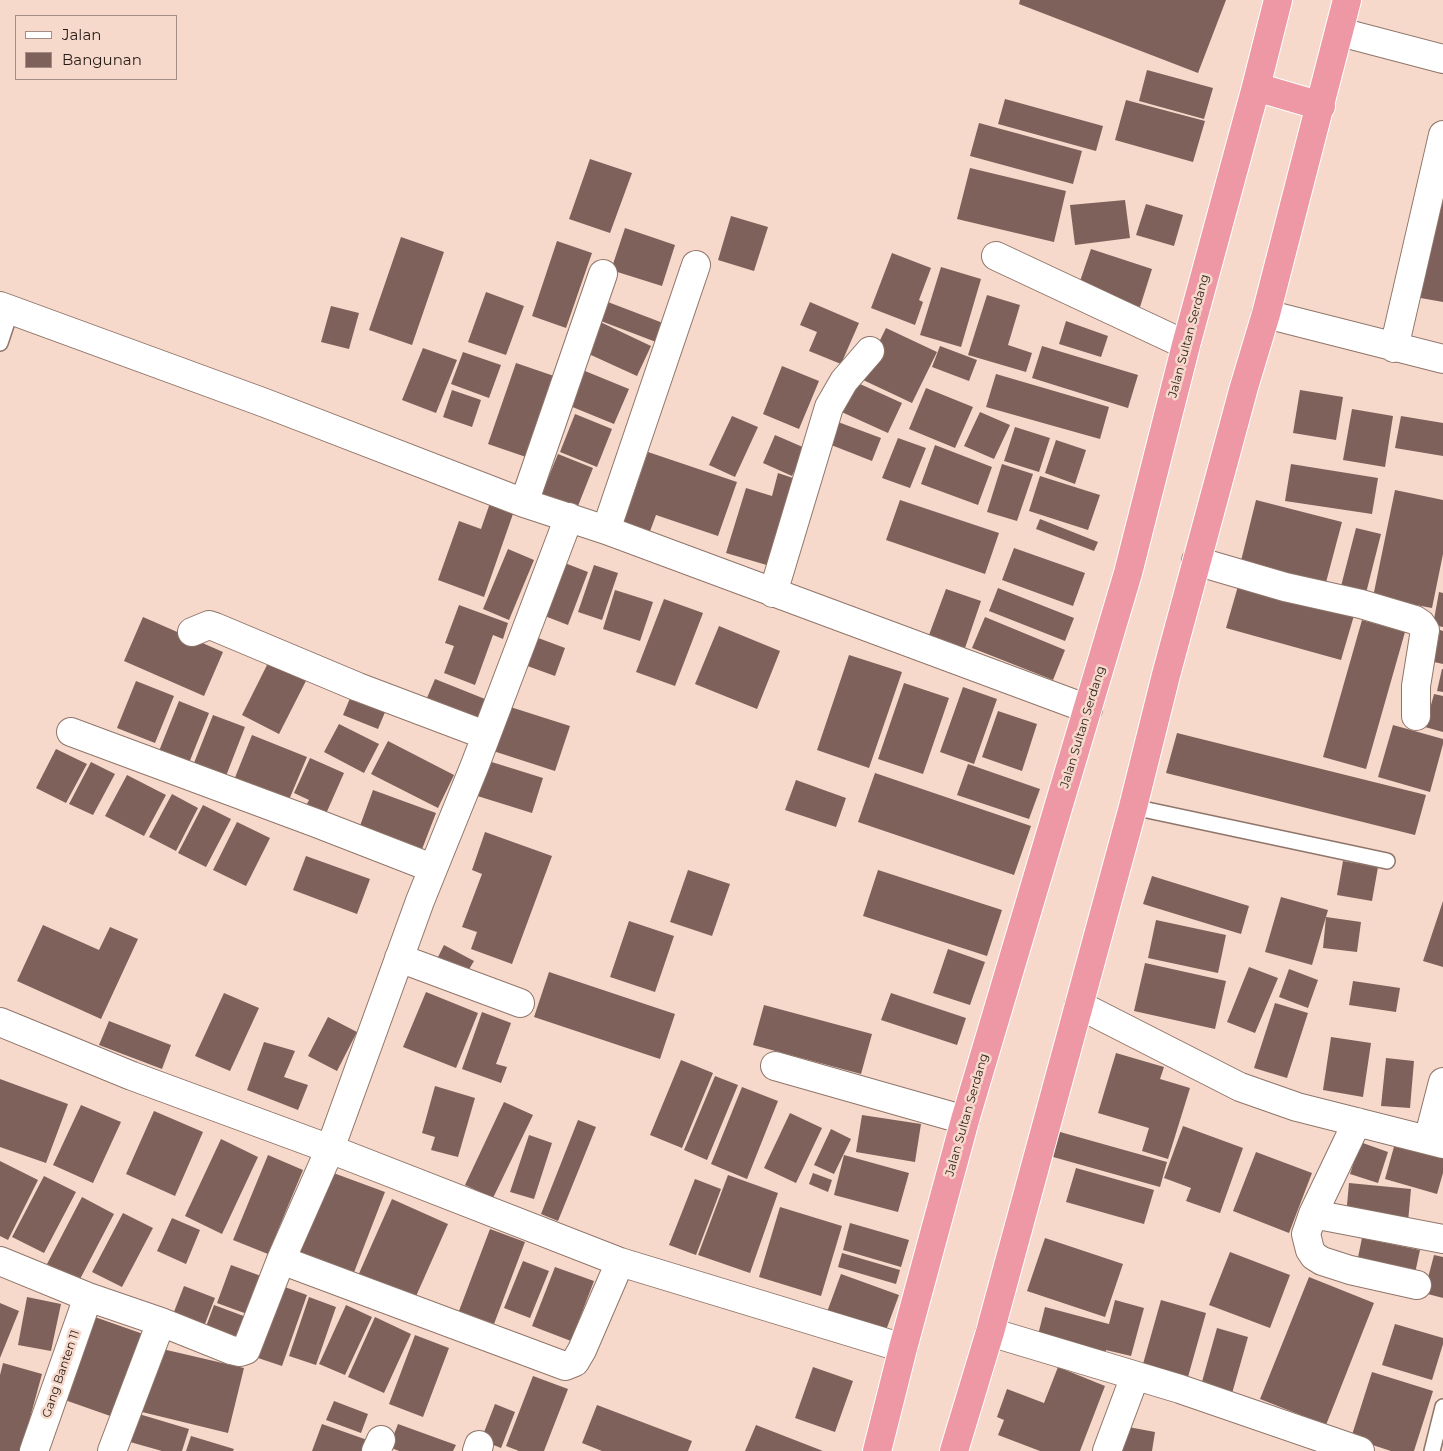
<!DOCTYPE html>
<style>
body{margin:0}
#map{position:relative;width:1443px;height:1451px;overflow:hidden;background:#f7d9cc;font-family:Montserrat,sans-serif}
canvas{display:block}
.legend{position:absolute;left:15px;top:15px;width:162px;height:65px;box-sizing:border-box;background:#f7d9cc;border:1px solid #a38d84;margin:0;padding:6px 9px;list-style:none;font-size:15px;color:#261c17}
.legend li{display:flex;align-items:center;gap:10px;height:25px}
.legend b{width:25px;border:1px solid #a38d84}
</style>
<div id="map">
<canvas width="1443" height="1451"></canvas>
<ul class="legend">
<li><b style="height:6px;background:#fff"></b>Jalan</li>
<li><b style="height:14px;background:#7d615a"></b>Bangunan</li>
</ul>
</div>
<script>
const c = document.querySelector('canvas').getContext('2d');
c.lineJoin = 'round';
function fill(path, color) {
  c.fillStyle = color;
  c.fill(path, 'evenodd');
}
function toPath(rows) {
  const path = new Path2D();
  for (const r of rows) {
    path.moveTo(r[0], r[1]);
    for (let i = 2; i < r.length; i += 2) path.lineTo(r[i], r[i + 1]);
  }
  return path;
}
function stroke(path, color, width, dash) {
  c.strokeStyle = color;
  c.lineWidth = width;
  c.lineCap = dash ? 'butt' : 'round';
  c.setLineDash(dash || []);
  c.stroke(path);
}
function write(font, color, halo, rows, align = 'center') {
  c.font = font + ' Montserrat,sans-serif';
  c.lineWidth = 5;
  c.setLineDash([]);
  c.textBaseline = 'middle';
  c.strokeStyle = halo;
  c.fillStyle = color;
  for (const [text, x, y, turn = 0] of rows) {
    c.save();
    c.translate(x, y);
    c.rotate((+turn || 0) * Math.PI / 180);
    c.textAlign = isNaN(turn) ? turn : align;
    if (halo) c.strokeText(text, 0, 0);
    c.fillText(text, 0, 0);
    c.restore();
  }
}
const building = toPath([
 [1020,0,1226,0,1198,73,1019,4],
 [1147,70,1213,88,1204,119,1139,101],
 [1005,99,1103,126,1096,151,998,124],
 [1126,100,1205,121,1193,162,1115,140],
 [979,123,1082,151,1073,184,970,156],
 [590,159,632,173,610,233,569,219],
 [1443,164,1443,302,1415,297],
 [970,168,1066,191,1054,242,957,219],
 [1125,200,1130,238,1075,245,1070,205],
 [1146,204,1183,215,1174,246,1136,235],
 [731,216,768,227,754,271,718,260],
 [625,228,675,245,662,286,611,270],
 [401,237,444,252,412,345,369,330],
 [557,241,592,253,566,328,532,316],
 [1091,249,1152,269,1140,307,1078,287],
 [892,253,931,268,919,300,923,302,915,325,871,308],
 [941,267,981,279,961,347,920,335],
 [486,292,524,306,506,355,468,342],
 [987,295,1020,305,1008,345,1032,353,1026,372,968,355],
 [600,299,663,323,656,342,593,318],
 [810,302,859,323,841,364,809,351,817,332,800,325],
 [331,306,359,313,349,349,321,342],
 [594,319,651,346,637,376,580,350],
 [1066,321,1108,336,1101,357,1059,344],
 [886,328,937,352,912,403,861,379],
 [940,346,977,360,969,381,932,367],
 [1042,346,1138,375,1128,408,1032,378],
 [423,348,457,360,436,413,402,400],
 [463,352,501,365,489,398,451,384],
 [516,363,554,376,526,457,488,444],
 [782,366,819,381,799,429,763,414],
 [585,371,629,389,614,424,570,406],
 [996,374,1109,407,1100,439,986,407],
 [849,379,902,403,888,433,835,409],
 [926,388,973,407,955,448,909,429],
 [452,390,481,400,472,427,443,417],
 [1300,390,1343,397,1336,440,1293,433],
 [1352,409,1393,416,1385,467,1343,460],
 [980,412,1010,425,994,459,964,446],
 [575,414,612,429,597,467,560,452],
 [732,416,758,427,735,477,709,465],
 [1401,416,1443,423,1443,456,1395,448],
 [830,419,881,438,872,461,821,441],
 [1015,427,1050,438,1039,472,1004,461],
 [775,435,805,448,792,476,763,463],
 [898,438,926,448,910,488,882,478],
 [1056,440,1086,450,1075,484,1045,473],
 [935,445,992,467,978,505,921,484],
 [648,452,737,482,718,536,656,515,646,542,620,533],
 [558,454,593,468,576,511,540,498],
 [1002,464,1033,474,1017,521,987,512],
 [1291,464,1378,478,1372,514,1285,501],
 [778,473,796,479,770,566,726,553,746,488,772,496],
 [1040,476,1100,495,1088,530,1029,511],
 [1395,490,1443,500,1443,554,1432,608,1373,597],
 [900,500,999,533,985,574,886,540],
 [1256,500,1342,522,1324,590,1239,569],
 [490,503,514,511,484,597,438,580,459,521,481,529],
 [1040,519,1098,542,1094,551,1036,529],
 [1356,528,1381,534,1364,601,1339,594],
 [1014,548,1085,573,1073,606,1002,580],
 [508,549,534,560,509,620,483,609],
 [557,560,588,572,568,625,537,613],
 [594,565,618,573,602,620,578,612],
 [1240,579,1355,612,1341,660,1226,628],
 [998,588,1074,618,1065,641,989,611],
 [946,589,981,601,965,648,929,635],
 [615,590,653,602,640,641,603,629],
 [1439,592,1443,593,1443,627,1433,625],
 [664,599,703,613,675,686,636,672],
 [459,605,508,623,503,639,493,635,475,685,444,673,454,646,445,643],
 [143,617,223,652,204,696,124,661],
 [985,617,1065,650,1053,680,972,648],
 [1362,620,1405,632,1366,769,1323,757],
 [719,626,780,651,757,709,695,684],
 [1440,630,1443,631,1443,664,1434,662],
 [533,636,565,648,555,676,522,664],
 [272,655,310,673,279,734,242,715],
 [849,655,902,672,869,768,817,750],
 [1442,669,1443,669,1443,692,1437,691],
 [435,679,485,699,475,726,424,705],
 [136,681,174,696,155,743,117,728],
 [904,683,949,698,923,774,878,759],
 [963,687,997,699,974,764,940,752],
 [353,691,388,705,378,729,343,715],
 [1434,694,1443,696,1443,732,1425,727],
 [179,701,209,713,189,763,159,751],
 [501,704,570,726,555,771,487,749],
 [998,711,1037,724,1022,771,982,757],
 [213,715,245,727,226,776,194,763],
 [339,724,379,744,364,773,324,752],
 [1393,725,1443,739,1443,744,1430,792,1378,777],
 [1177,733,1426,795,1415,835,1166,773],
 [252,735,307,757,286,807,232,785],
 [388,741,454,775,438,808,371,774],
 [56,749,87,764,66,803,36,788],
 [310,758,344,773,325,816,305,808,309,800,294,793],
 [482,759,543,778,532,813,471,794],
 [91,762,115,774,93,815,69,804],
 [968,764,1040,789,1029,819,957,795],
 [875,773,1031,826,1014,875,858,822],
 [127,775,166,795,144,836,105,816],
 [796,780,846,798,836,827,785,810],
 [373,790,436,813,419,857,357,834],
 [172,794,198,808,176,851,149,837],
 [203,805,231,819,206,867,178,853],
 [237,822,270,838,246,886,213,870],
 [485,832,552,856,512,964,471,949,477,932,462,927,482,874,472,870],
 [306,856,370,879,357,914,293,890],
 [1343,861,1378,867,1372,901,1337,895],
 [688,870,730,884,712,936,670,922],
 [878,870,1002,910,987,956,863,916],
 [1152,876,1249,906,1241,934,1143,904],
 [1281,897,1328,910,1312,965,1265,952],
 [1443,901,1443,967,1423,961],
 [1326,917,1361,922,1357,952,1323,948],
 [1156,920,1226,935,1218,973,1148,958],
 [629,921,674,936,655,992,610,977],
 [43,925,99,950,110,927,138,939,101,1019,17,981],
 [444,945,474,961,465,976,436,961],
 [948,949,985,962,970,1005,933,993],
 [1145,963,1226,981,1215,1029,1134,1011],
 [1249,967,1278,978,1255,1033,1227,1022],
 [1289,969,1318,980,1308,1008,1279,997],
 [549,972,675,1014,660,1059,534,1017],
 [1353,981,1400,988,1396,1012,1349,1005],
 [426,992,478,1013,456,1068,403,1047],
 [224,993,259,1008,230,1071,195,1056],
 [891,993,966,1018,957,1045,881,1020],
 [1275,1003,1308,1013,1287,1078,1254,1068],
 [764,1005,872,1034,861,1074,753,1045],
 [482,1012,511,1023,496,1064,507,1067,501,1083,462,1069],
 [328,1017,357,1032,337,1071,308,1056],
 [109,1021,171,1045,162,1069,99,1045],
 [1331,1037,1371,1043,1363,1097,1323,1090],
 [264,1042,295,1051,284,1077,308,1085,298,1110,247,1090],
 [1116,1053,1164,1067,1160,1079,1190,1088,1168,1159,1142,1151,1149,1128,1098,1113],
 [1386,1058,1414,1061,1410,1108,1381,1106],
 [681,1060,713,1073,682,1148,650,1135],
 [715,1076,738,1085,707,1160,684,1150],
 [0,1079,68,1104,46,1163,0,1147],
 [435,1086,475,1098,458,1157,431,1150,435,1137,422,1133],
 [742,1087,778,1101,747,1179,711,1164],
 [504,1102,533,1115,493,1198,465,1185],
 [81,1105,121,1122,93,1183,53,1165],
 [154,1111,203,1132,175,1196,126,1174],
 [790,1113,822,1128,796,1183,764,1168],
 [862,1115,921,1124,915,1162,856,1152],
 [578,1120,596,1127,558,1221,541,1214],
 [1183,1126,1243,1148,1220,1213,1186,1201,1191,1188,1164,1178],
 [831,1129,851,1139,834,1174,814,1165],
 [1053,1130,1167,1162,1160,1187,1046,1155],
 [529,1135,552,1143,534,1199,510,1192],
 [221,1139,258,1157,222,1234,185,1216],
 [1360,1142,1388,1152,1378,1183,1350,1174],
 [1395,1143,1443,1157,1443,1173,1437,1194,1385,1179],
 [1256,1152,1312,1173,1289,1233,1233,1211],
 [268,1155,303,1170,268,1254,233,1240],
 [844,1155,909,1173,898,1212,834,1195],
 [0,1161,38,1180,8,1240,0,1236],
 [1076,1168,1154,1190,1144,1224,1066,1202],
 [328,1171,385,1192,353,1275,296,1254],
 [813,1173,832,1180,828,1192,809,1184],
 [728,1175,778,1193,750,1273,698,1255],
 [44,1176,76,1192,44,1253,12,1237],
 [695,1179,721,1189,696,1255,669,1245],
 [1349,1183,1411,1189,1408,1222,1346,1216],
 [82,1197,114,1214,79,1281,47,1264],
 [392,1199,448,1224,413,1303,357,1278],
 [780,1207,842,1226,821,1296,759,1277],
 [123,1213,153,1228,122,1287,92,1272],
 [172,1218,200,1230,186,1264,157,1251],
 [850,1223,909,1240,901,1267,843,1250],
 [490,1229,525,1242,494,1324,459,1311],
 [1045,1238,1123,1264,1105,1317,1027,1291],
 [1362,1238,1420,1250,1414,1278,1356,1267],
 [1230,1252,1290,1275,1270,1328,1209,1305],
 [842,1253,900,1270,896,1284,838,1267],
 [1434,1255,1443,1257,1443,1298,1424,1293],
 [523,1261,549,1271,530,1318,504,1308],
 [231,1265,261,1276,247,1314,217,1303],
 [555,1267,594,1281,571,1341,532,1326],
 [841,1274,899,1295,885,1333,827,1312],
 [1309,1277,1374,1303,1326,1425,1260,1399],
 [184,1286,215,1298,203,1329,172,1317],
 [282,1286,307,1295,282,1366,258,1358],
 [27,1297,61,1304,51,1351,18,1345],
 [309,1297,336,1307,316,1365,289,1356],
 [1115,1300,1144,1308,1131,1356,1106,1350,1103,1360,1036,1343,1045,1307,1109,1324],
 [1161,1300,1206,1313,1188,1377,1143,1364],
 [0,1303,19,1311,0,1358],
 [214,1305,249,1318,239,1345,204,1332],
 [346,1305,372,1317,345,1375,319,1364],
 [92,1316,146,1335,116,1418,62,1399],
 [375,1317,411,1334,384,1393,348,1377],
 [1395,1324,1443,1338,1443,1344,1432,1380,1382,1365],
 [1217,1328,1248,1337,1231,1397,1200,1389],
 [415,1335,449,1348,423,1417,389,1404],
 [158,1348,244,1368,228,1433,142,1412],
 [3,1363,42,1374,21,1451,0,1451,0,1375],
 [813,1367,853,1381,835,1432,795,1418],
 [1058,1367,1105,1386,1080,1451,1040,1451,998,1435,1004,1420,997,1417,1007,1389,1044,1403],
 [1372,1372,1433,1391,1414,1451,1391,1451,1351,1438],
 [533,1376,568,1389,544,1451,519,1451,506,1446],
 [334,1401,368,1414,361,1433,326,1420],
 [495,1404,515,1412,501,1448,481,1440],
 [597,1405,692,1441,688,1451,602,1451,582,1443],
 [139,1414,189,1429,182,1451,162,1451,130,1442],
 [322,1424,373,1442,370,1451,312,1451],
 [398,1424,456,1445,453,1451,399,1451,389,1447],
 [756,1425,823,1451,745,1451],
 [1123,1426,1155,1432,1152,1451,1118,1451],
 [191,1436,234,1449,233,1451,186,1451]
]);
const lane = toPath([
 [0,343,11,310],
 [1133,807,1387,861],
 [1432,1451,1443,1407]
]);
const street = toPath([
 [1340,32,1443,59],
 [996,256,1186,345],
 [0,306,265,403,524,503,606,530,1088,709],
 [1266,314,1443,359],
 [1394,348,1443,135],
 [524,503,603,274],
 [606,530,696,265],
 [1196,561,1285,587,1361,604,1415,620,1421,624,1425,630,1416,686,1416,716],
 [773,593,829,407,844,381,870,351],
 [192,632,209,625,215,627,358,687,485,735],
 [71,732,316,823,432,868],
 [399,958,520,1003],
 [1079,1005,1240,1087,1297,1107,1443,1144],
 [0,1022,132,1076,330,1149,620,1262,903,1348],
 [775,1066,965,1120],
 [1357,1122,1313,1214,1306,1234,1310,1250,1314,1256,1322,1261,1350,1270,1417,1285],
 [1428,1140,1443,1082],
 [1313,1214,1443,1239],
 [281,1260,565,1366,575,1362,582,1350,620,1262],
 [0,1261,88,1297,161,1322,231,1350,240,1352,246,1350,281,1260,330,1149,420,901,475,765,569,517],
 [990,1332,1180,1389,1360,1451],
 [34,1451,88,1297],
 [112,1451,161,1322],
 [376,1451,381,1440],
 [477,1451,479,1445],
 [1107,1451,1135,1376]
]);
const highway = toPath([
 [1256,87,1321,106],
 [877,1451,903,1348,965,1120,1128,573,1186,345,1256,87,1278,0],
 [954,1451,990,1332,1133,807,1166,675,1244,387,1266,314,1347,0]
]);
const streetNames = [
 ["Jalan Sultan Serdang",1189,336,-75],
 ["Jalan Sultan Serdang",1083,727,-73],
 ["Jalan Sultan Serdang",967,1115,-74],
 ["Gang Banten 11",61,1374,-71]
];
fill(building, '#7d615a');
stroke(lane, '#8f7569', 18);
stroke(street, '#8f7569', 30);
stroke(highway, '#fff', 30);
stroke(lane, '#fff', 15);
stroke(street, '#fff', 28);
stroke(highway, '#ee98a5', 28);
write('12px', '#261c17', '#f7d9cc', streetNames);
</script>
